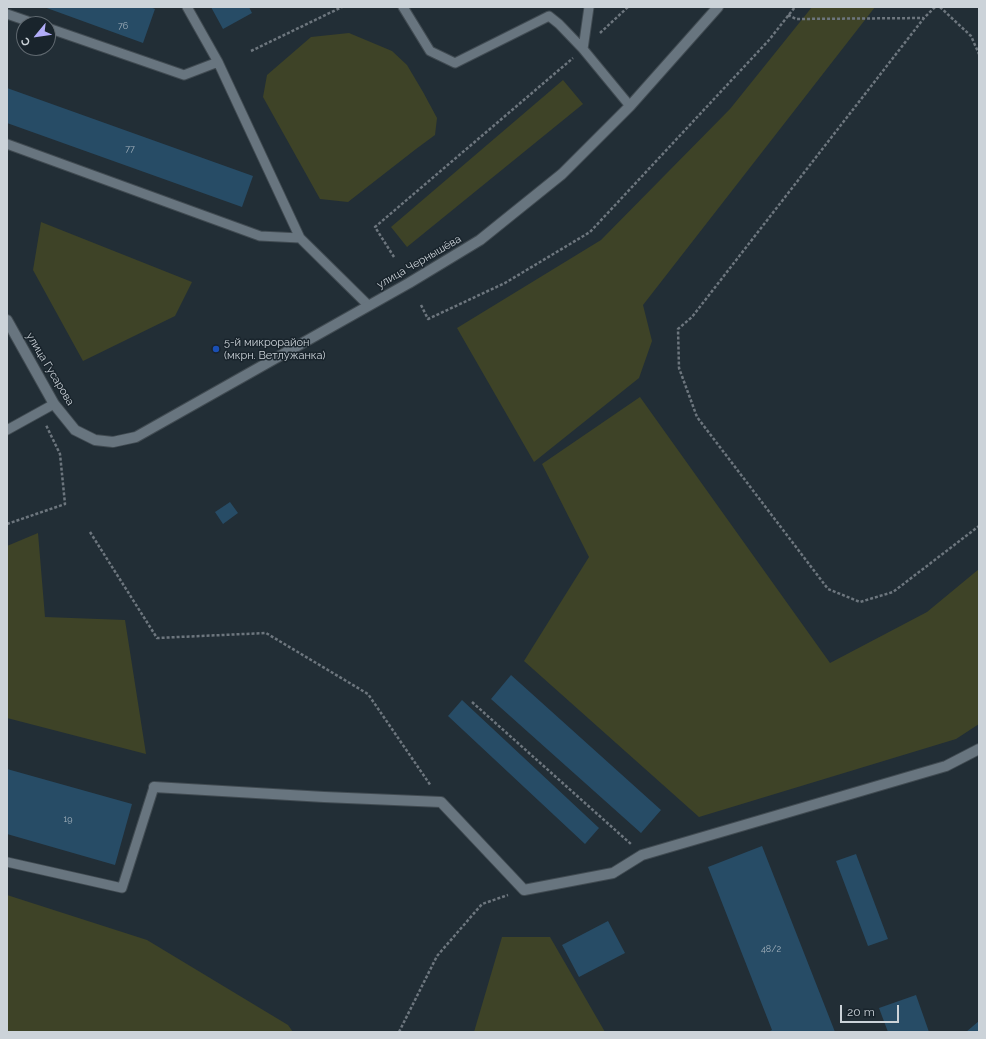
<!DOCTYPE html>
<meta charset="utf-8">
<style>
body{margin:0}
#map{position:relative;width:986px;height:1039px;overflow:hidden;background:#222e36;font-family:Raleway,sans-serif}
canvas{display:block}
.frame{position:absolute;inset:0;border:8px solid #ccd3d9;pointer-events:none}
.north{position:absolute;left:16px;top:16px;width:40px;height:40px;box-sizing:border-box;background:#19242c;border:1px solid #616a71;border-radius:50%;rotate:241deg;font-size:11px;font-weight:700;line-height:16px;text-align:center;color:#ccd3d9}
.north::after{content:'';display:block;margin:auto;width:14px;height:18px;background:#b2adf9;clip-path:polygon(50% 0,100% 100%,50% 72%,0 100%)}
.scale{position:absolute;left:840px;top:1005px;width:59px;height:18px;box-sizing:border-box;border:2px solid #ccd3d9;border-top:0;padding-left:5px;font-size:12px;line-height:14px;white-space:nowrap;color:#ccd3d9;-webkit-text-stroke:3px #19242c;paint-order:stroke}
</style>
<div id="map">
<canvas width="986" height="1039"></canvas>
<div class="frame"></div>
<div class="north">С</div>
<div class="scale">20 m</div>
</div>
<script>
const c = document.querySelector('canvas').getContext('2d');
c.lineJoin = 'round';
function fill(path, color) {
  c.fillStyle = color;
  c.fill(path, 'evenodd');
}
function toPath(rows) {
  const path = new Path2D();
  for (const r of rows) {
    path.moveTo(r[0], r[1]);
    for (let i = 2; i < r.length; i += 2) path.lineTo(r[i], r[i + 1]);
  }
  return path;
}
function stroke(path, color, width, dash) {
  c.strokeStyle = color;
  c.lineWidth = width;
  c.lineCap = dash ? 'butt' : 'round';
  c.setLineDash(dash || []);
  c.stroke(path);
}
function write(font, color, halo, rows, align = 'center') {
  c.font = font + ' Raleway,sans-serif';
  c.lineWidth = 3;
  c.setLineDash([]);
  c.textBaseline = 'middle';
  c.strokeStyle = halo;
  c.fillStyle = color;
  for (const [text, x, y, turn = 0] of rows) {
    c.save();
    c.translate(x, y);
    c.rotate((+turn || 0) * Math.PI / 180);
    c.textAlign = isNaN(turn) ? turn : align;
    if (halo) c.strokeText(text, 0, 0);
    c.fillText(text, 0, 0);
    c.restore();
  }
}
const green = toPath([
 [812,7,875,7,643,305,652,341,639,378,534,462,457,328,601,240,730,109],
 [349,33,392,51,407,65,423,92,437,118,435,135,416,149,348,202,320,199,263,97,267,75,311,37],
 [563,80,583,104,407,247,391,227],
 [41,222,192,282,175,316,83,361,33,270],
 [640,397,830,663,927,612,979,569,979,724,956,739,699,817,524,661,589,557,542,464],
 [38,533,45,617,125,620,146,754,7,718,7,546],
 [7,895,147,940,288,1025,293,1032,7,1032],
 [502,937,550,937,605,1032,474,1032]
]);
const building = toPath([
 [44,7,150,7,155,9,143,43],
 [211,7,249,7,252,13,223,29],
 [7,88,253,176,242,207,7,123],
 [230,502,238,513,223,524,215,512],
 [511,675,661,810,641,833,491,699],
 [462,700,599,828,585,844,448,716],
 [7,769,132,804,115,865,7,834],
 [762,846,835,1032,768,1032,772,1030,708,867],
 [856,854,888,939,868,946,836,861],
 [608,921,625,953,579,977,562,945],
 [916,995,929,1032,888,1032,879,1008],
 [979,1021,979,1032,966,1032]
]);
const path = toPath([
 [935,7,924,18,692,317,678,329,679,368,697,417,828,589,860,602,893,592,979,526],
 [940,7,971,36,979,54],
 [788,15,796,19,923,18],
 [600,33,628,7],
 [251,51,342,7],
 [394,257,375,227,573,58],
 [421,305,428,319,505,283,590,232,769,40,795,7],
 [7,524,65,504,60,454,46,425],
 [90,532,157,638,266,633,368,694,431,786],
 [472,702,632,845],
 [399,1032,437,956,482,904,508,895]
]);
const service = toPath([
 [187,7,218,62,300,238],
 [403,7,430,51,455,63,549,16,559,24,583,49],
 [589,7,583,49,630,106],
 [7,14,36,24],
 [48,28,184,75,218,62],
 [7,144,260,236,300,238,368,305],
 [7,430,54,404],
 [7,862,122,888,154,787]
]);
const minor = toPath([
 [154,787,324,797,441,802,524,890,613,873,642,855,946,766,979,749]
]);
const tertiary = toPath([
 [7,320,54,404,75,430,95,440,113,442,136,437,409,283,480,240,562,174,630,106,718,7]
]);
const markers = [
 [216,349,4,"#1a4fb4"]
];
const numberNames = [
 ["76",123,26],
 ["77",130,149],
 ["19",68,819],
 ["48/2",771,949]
];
const streetNames = [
 ["улица Чернышёва",419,262,-30],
 ["улица Гусарова",50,369,59]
];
const poiNames = [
 ["5-й микрорайон",224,343],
 ["(мкрн. Ветлужанка)",224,356]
];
fill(green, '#3e4327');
fill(building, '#274c66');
stroke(service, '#414b52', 11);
stroke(minor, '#414b52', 12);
stroke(tertiary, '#414b52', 12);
stroke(path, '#6d767e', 2.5, [3, 2]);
stroke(service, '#68757f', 9);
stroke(minor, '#68757f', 10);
stroke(tertiary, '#68757f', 10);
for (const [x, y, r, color] of markers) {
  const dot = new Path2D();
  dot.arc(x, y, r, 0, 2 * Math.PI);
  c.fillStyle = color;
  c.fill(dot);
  stroke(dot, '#19242c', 1.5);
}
write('9px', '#a3b1bc', null, numberNames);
write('11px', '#ccd3d9', '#19242c', streetNames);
write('11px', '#ccd3d9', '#19242c', poiNames, 'left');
</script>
